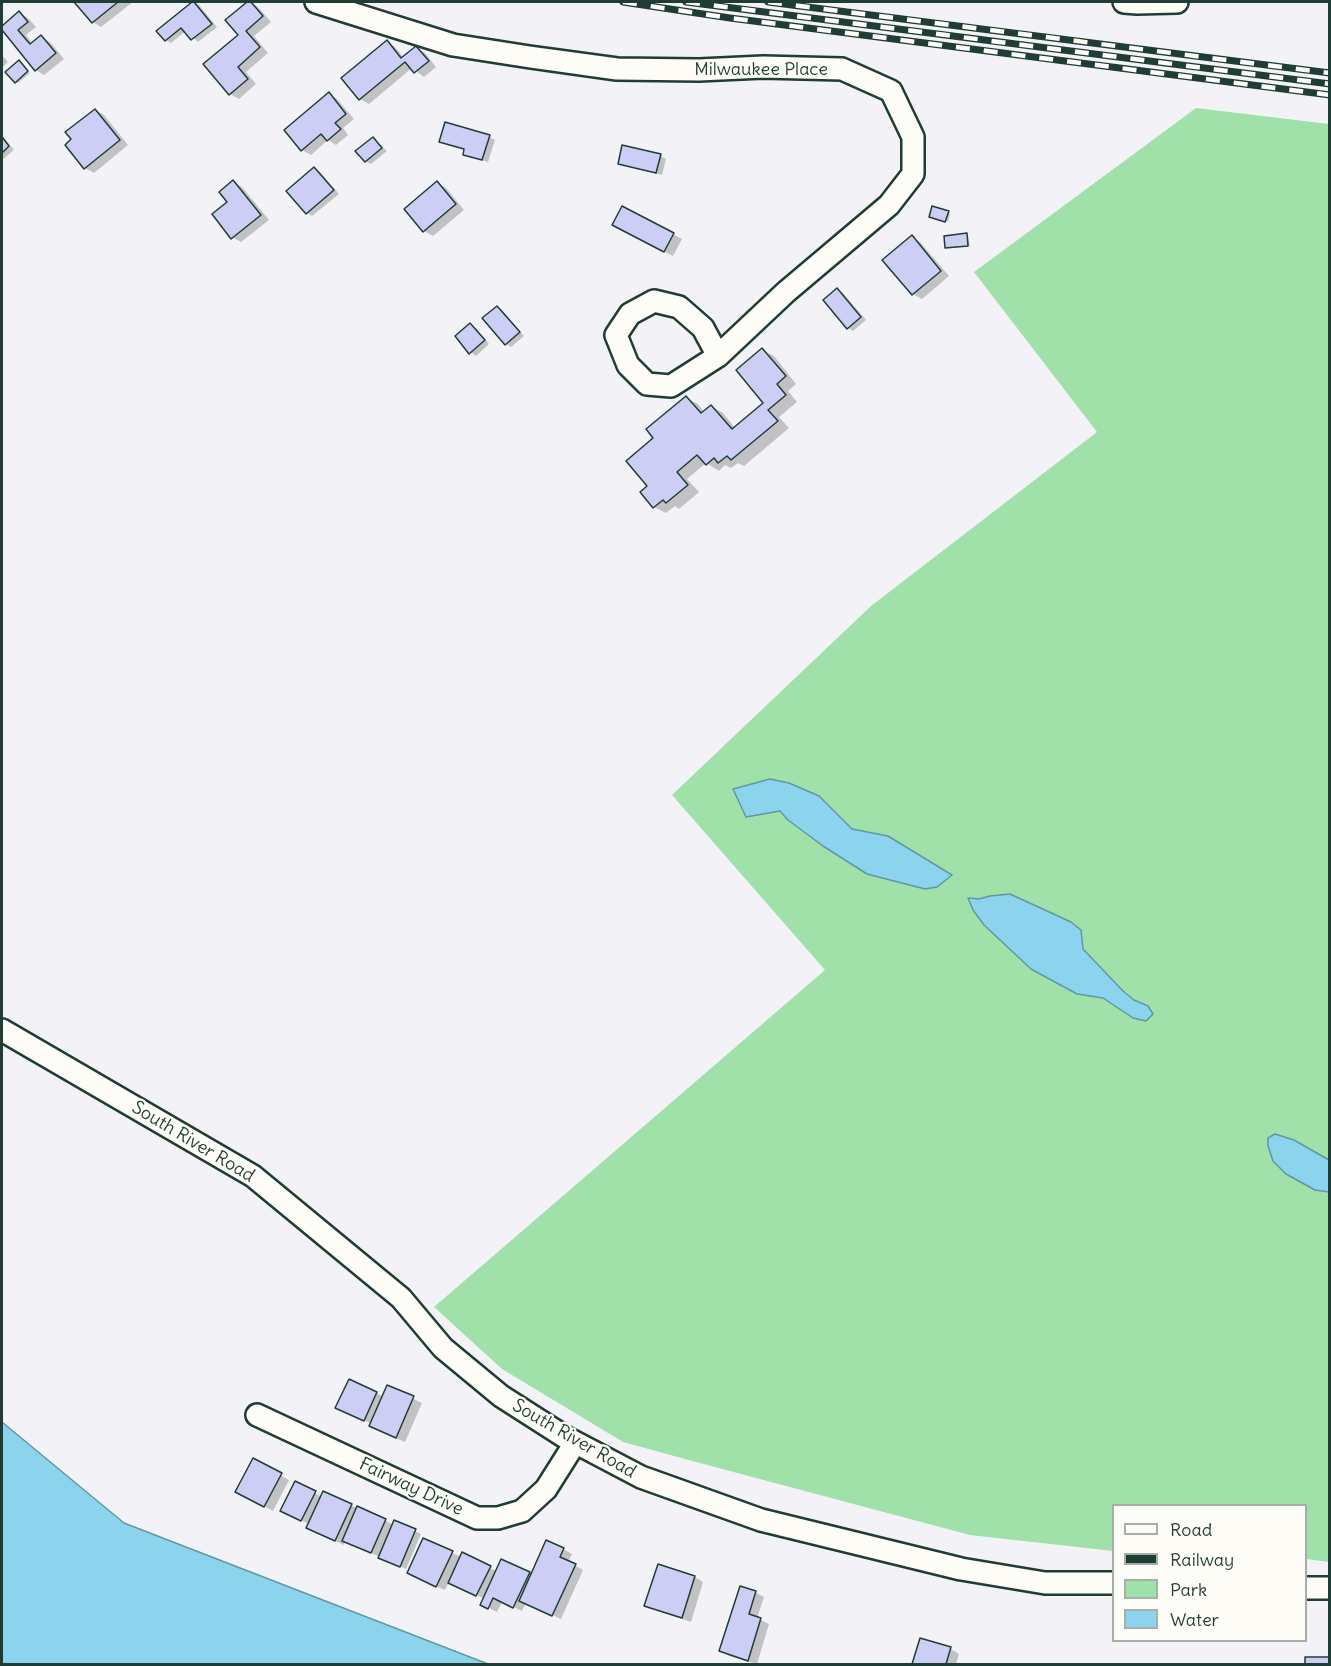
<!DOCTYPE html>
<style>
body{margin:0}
#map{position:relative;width:1331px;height:1666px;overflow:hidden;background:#f3f3f7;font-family:Delius,sans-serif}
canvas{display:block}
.frame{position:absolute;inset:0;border:3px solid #1f3d34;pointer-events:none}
.legend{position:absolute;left:1112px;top:1504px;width:195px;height:138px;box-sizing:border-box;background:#fdfcf7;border:2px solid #a4b0a9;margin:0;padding:8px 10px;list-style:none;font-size:18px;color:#1f3d34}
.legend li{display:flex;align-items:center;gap:12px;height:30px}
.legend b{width:30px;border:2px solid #a4b0a9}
</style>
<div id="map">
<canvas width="1331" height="1666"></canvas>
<div class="frame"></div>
<ul class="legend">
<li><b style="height:8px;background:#fdfcf7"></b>Road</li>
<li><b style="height:8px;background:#1f3d34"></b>Railway</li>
<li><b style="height:16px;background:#a0e1aa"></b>Park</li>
<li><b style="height:16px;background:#8cd4ee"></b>Water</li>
</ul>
</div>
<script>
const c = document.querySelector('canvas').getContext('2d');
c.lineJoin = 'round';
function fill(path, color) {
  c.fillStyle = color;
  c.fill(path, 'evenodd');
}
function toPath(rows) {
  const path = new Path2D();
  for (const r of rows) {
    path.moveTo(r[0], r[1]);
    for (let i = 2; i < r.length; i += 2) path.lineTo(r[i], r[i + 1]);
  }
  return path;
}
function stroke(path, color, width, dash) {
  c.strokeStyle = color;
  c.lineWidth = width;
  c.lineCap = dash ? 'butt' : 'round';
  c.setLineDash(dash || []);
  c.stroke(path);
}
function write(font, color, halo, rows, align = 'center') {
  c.font = font + ' Delius,sans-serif';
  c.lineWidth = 4.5;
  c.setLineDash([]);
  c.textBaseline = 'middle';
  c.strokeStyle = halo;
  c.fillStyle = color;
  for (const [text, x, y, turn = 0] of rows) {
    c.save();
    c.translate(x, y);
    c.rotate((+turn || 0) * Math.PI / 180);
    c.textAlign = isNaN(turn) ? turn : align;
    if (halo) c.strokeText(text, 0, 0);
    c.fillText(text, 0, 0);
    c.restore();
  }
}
const green = toPath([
 [1196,108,1329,124,1329,1562,1306,1559,1306,1506,1114,1506,1113,1551,970,1535,696,1462,623,1442,502,1369,434,1307,825,970,672,795,871,606,1097,432,974,272]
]);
const water = toPath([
 [770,779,789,783,819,796,852,829,888,836,952,875,937,887,925,889,867,874,823,846,788,820,780,811,746,817,733,789,770,779],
 [1010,894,1071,922,1081,930,1083,949,1123,991,1134,1000,1148,1006,1153,1014,1146,1021,1133,1018,1103,998,1077,994,1031,969,984,925,973,910,968,898,979,899,990,896,1010,894],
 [1275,1134,1294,1140,1329,1160,1329,1192,1315,1190,1286,1174,1273,1161,1268,1146,1268,1138,1275,1134],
 [2,1422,124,1523,488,1664,2,1664,2,1422]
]);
const shadow = toPath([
 [76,2,133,2,101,27,93,22],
 [194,2,199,5,217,27,198,42,186,31,171,43,166,40],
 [249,2,258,7,271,22,254,36,268,53,246,72,256,84,239,99,230,94,240,35,227,20],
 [20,13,28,18,36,27,26,35,33,44,41,37,50,42,64,59,44,75,36,70,2,28],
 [387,42,395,47,404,58,416,48,425,53,436,67,424,77,412,68,369,104,360,99],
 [2,55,8,62,2,68],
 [21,63,30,73,18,83,16,82],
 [329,94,337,99,354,119,343,128,348,135,336,145,328,140,311,155,302,150],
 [95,110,104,115,128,145,94,173,85,168],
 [2,135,14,150,2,160],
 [489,137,495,140,488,162,470,157,464,154,466,150,441,141],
 [373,138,387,151,371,164,365,161],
 [660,156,666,159,662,175,625,166,619,163],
 [315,169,320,172,339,194,312,216,307,213],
 [234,182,242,187,269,220,241,242,232,237,229,203],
 [437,183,446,188,464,210,433,236,424,231],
 [948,213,950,214,948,222,933,217],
 [622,230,673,234,682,239,673,256],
 [966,234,968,236,970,246,946,247],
 [912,237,920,242,949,276,922,299,913,294],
 [838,290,843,293,866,320,853,331,848,328],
 [498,307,503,311,524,336,511,347,506,344],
 [471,325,476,328,489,344,476,356,470,352],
 [762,350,774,356,796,384,788,391,797,402,779,417,789,428,744,466,738,463,731,468,725,465,719,471,706,463,687,479,699,492,679,509,675,506,666,513,654,507,649,487,655,438,686,398,698,404,704,412,711,406,723,413,735,428,765,403],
 [388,1387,422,1403,405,1442,377,1430,371,1426,372,1424,343,1410,377,1393,383,1397],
 [253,1460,289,1480,273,1511,237,1491],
 [296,1483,322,1497,358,1508,394,1525,395,1522,421,1534,406,1569,345,1541,344,1545,316,1532,309,1524,288,1514],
 [563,1549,572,1554,568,1562,583,1570,561,1619,526,1603,522,1611,502,1602,497,1612,482,1604,485,1599,449,1582,445,1590,417,1578,452,1553,497,1571,532,1575],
 [659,1566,695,1577,703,1582,691,1622,655,1610,646,1605],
 [755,1592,764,1597,757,1618,769,1624,757,1664,729,1656,721,1651],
 [921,1640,951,1649,959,1654,956,1664,913,1664]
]);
const building = toPath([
 [74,2,118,2,92,23,74,2],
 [192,2,194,2,212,24,191,40,181,28,165,41,156,31,192,2],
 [247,2,251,2,263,16,246,31,260,47,238,67,248,79,229,95,203,64,238,35,225,20,247,2],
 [19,11,28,22,18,30,30,44,41,35,56,53,35,71,2,30,2,26,19,11],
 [387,40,401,58,416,46,429,61,414,73,405,62,359,100,341,78,387,40],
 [19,60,28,71,15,83,5,72,19,60],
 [329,92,346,114,335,123,341,129,327,141,321,134,301,151,284,130,329,92],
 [95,109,120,140,84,169,65,145,71,139,65,132,95,109],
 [445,122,490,135,482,160,463,155,464,149,439,142,445,122],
 [2,137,9,146,2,153,2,137],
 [373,137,382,148,365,162,355,151,373,137],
 [622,145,661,154,656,173,618,164,622,145],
 [314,167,334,190,306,214,286,191,314,167],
 [233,180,261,215,231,239,212,214,227,202,219,192,233,180],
 [437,181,456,204,423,232,404,209,437,181],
 [622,206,674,233,664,252,612,225,622,206],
 [932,206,949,211,945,222,929,217,932,206],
 [967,233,968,246,945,248,944,236,967,233],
 [912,235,941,271,912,295,882,260,912,235],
 [837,288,861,317,847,329,823,300,837,288],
 [497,306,520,332,505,345,482,318,497,306],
 [470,323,485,340,469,354,455,336,470,323],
 [762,348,786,376,777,384,786,395,768,410,778,421,731,460,727,456,718,463,714,458,706,465,697,455,677,472,688,485,666,503,663,500,653,508,640,492,647,486,626,461,653,438,646,429,686,396,701,413,711,405,732,429,763,403,736,370,762,348],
 [349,1379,377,1392,364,1421,335,1408,349,1379],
 [387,1385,414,1396,396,1438,369,1426,387,1385],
 [253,1458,282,1473,264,1507,235,1492,253,1458],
 [295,1481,316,1491,301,1521,280,1511,295,1481],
 [323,1491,352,1504,335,1541,306,1528,323,1491],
 [357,1506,386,1519,371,1553,342,1541,357,1506],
 [394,1520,416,1529,400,1567,378,1558,394,1520],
 [423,1538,453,1551,436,1587,407,1573,423,1538],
 [546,1540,564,1548,560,1557,576,1564,552,1616,519,1601,546,1540],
 [462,1552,491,1566,476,1596,448,1583,462,1552],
 [501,1559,530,1572,513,1608,493,1598,488,1609,480,1605,501,1559],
 [658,1564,695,1576,682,1618,644,1606,658,1564],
 [740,1586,756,1591,749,1614,761,1618,748,1661,719,1651,740,1586],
 [920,1638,951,1647,946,1664,912,1664,920,1638],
 [1305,1657,1330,1657,1330,1664,1305,1664,1305,1657]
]);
const minor = toPath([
 [316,2,453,45,530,57,617,69,699,70,763,67,842,69,891,91,913,137,913,174,889,205,786,292,718,356,671,386,647,384,628,365,616,335,630,314,654,301,679,307,703,328,718,356],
 [1124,2,1137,3,1177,2],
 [2,1030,253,1176,401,1298,443,1348,501,1396,565,1437,641,1477,761,1520,961,1569,1045,1583,1114,1583],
 [257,1415,477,1518,498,1518,522,1511,546,1489,575,1443],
 [1306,1588,1330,1588]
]);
const rail = toPath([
 [623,2,730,18,1330,95],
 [686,2,1330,84],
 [768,2,1330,73]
]);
const streetNames = [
 ["Milwaukee Place",761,70],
 ["South River Road",193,1142,31],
 ["South River Road",574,1439,30],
 ["Fairway Drive",411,1487,25]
];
fill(green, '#a0e1aa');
fill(water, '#8cd4ee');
stroke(water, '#6098a4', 1.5);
fill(shadow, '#0003');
fill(building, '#cccef6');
stroke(building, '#1f3d34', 1.5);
stroke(minor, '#1f3d34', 26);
stroke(minor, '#fdfcf7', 21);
stroke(rail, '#1f3d34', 7);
stroke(rail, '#fdfcf7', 4.5, [14]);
write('18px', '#1f3d34', '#fdfcf7', streetNames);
</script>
